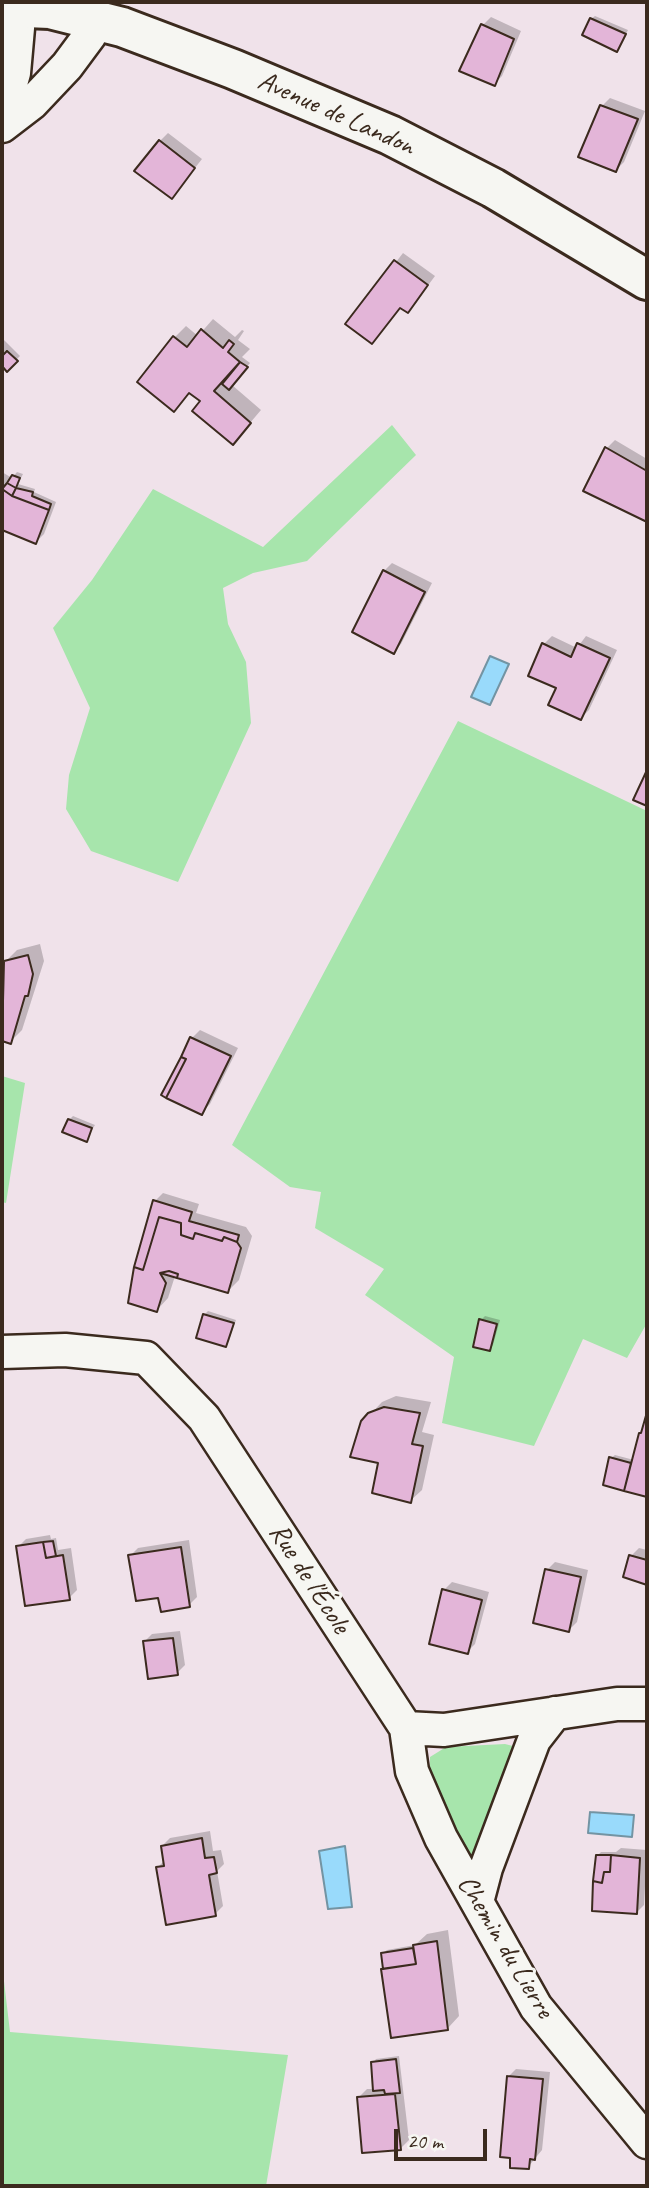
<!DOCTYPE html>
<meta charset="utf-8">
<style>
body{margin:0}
#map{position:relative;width:649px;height:2188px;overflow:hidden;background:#f0e2ea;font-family:Caveat,sans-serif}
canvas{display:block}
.frame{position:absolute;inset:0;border:4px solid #3b2a1e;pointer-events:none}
.scale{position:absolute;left:394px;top:2129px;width:93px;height:32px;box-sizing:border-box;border:4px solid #3b2a1e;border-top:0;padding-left:9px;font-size:21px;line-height:24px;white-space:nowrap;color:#3b2a1e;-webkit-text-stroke:5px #f6f6f2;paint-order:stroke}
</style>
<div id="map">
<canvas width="649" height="2188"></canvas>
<div class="frame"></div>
<div class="scale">20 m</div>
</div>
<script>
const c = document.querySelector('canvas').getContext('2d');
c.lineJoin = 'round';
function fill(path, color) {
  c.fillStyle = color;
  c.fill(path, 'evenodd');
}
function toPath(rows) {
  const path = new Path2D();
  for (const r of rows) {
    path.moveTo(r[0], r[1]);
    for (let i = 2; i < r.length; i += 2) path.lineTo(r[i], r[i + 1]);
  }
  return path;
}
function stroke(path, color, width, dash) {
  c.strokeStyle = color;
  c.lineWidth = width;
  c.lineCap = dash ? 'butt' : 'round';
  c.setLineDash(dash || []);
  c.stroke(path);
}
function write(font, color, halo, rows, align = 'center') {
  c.font = font + ' Caveat,sans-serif';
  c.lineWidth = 6;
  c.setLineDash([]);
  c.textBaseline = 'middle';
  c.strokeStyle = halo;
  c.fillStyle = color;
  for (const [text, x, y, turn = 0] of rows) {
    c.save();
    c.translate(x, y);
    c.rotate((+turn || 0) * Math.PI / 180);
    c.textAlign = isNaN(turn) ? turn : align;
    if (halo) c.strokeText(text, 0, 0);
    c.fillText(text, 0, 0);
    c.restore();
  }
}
const green = toPath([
 [392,425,416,455,307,561,253,573,223,588,228,624,246,662,251,723,178,882,91,851,66,809,69,775,90,708,53,628,92,580,153,489,263,547],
 [458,721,647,811,647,1323,627,1358,583,1339,534,1446,442,1423,454,1357,365,1295,384,1269,315,1228,321,1192,290,1187,232,1145],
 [2,1076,25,1083,6,1203,2,1202],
 [505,1744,517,1747,477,1865,468,1864,430,1775,430,1757,446,1747],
 [2,1964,10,2032,288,2055,266,2186,2,2186]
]);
const water = toPath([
 [490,656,509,664,490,705,471,697,490,656],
 [590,1812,634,1815,632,1837,588,1833,590,1812],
 [345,1846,352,1907,328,1909,319,1851,345,1846]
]);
const shadow = toPath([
 [595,16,628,30,620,46,591,19],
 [491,17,521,31,502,76,494,84,483,25],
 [610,98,645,111,624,162,616,170,602,106],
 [168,133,202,159,172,197,160,141],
 [403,253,435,276,415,303,407,311,401,306,348,324],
 [213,319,235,337,242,330,244,331,238,340,250,349,242,357,250,363,232,385,261,410,233,443,202,401,190,392,174,410,174,338,186,326,198,336],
 [232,369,235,371,227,381,224,378],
 [2,338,20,356,7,369,2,364],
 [615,440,647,459,647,520,586,490,607,448],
 [2,472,12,478,17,472,23,474,18,484,35,489,34,492,56,502,44,534,36,542,2,528],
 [392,563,432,583,401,644,394,652,384,571],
 [552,636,577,648,586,636,617,650,589,710,581,718,558,688,544,644],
 [40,944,44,961,22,1030,10,1042,2,1039,2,983,4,984,5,962,17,950],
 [200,1030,238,1048,210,1104,202,1112,163,1095,192,1038],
 [73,1116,95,1125,86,1140,69,1120],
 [163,1193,199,1204,196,1213,246,1227,252,1236,239,1280,228,1291,175,1276,168,1298,157,1310,155,1201],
 [208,1311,236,1320,229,1341,226,1345,204,1315],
 [485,1316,500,1320,493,1345,490,1349,481,1320],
 [396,1396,431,1402,422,1432,434,1435,422,1490,410,1501,381,1462,363,1422,382,1402],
 [647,1419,647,1495,605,1484,611,1458,615,1455,634,1460],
 [50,1535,51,1539,56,1538,58,1550,71,1548,77,1590,69,1598,18,1547,26,1539],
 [189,1540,197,1597,189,1605,159,1596,130,1556,138,1548],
 [639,1548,647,1550,647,1583,625,1576,631,1556],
 [555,1562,588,1570,577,1622,569,1630,547,1570],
 [452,1582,489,1592,475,1644,467,1652,444,1590],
 [180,1631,185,1665,177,1673,144,1642,152,1634],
 [210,1831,213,1851,221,1850,224,1864,217,1871,223,1906,215,1914,158,1867,165,1860,162,1846,170,1838],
 [621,1848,647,1850,644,1905,636,1913,597,1856,601,1852,616,1852],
 [448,1930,459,2016,448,2028,385,1967,383,1953,387,1950,415,1945,427,1934],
 [399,2056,409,2140,401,2148,359,2097,367,2089,375,2089,373,2063,376,2059],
 [516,2069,550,2072,542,2150,528,2167,508,2077]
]);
const building = toPath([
 [590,18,626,34,617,52,582,35,590,18],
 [481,24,514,39,495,86,459,71,481,24],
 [600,105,638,119,616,172,578,157,600,105],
 [159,140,195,168,172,199,134,171,159,140],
 [394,260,428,285,408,313,400,308,372,344,345,324,394,260],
 [201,329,223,348,229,340,234,344,228,352,240,362,214,391,251,423,233,445,192,411,200,401,189,393,174,412,137,382,173,336,187,347,201,329],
 [7,351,18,361,7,372,2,366,2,356,7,351],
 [240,362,248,367,229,390,222,384,240,362],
 [605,447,647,471,647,522,583,491,605,447],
 [12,475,20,478,16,488,7,483,12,475],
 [7,483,16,488,12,496,2,489,7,483],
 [2,485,4,486,2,489,12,496,49,510,36,544,2,530,2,485],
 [16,488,33,492,32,496,51,504,49,510,12,496,16,488],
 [383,570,425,592,394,654,352,632,383,570],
 [542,643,571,657,577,643,610,658,581,720,548,705,556,688,528,676,542,643],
 [647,770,647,806,633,800,647,770],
 [28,955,33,974,28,996,25,996,11,1044,2,1041,4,961,28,955],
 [190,1037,231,1056,202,1115,166,1098,186,1059,181,1057,190,1037],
 [181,1057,186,1059,166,1098,161,1095,181,1057],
 [68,1119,92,1128,87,1142,62,1132,68,1119],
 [153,1200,192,1212,189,1221,239,1235,237,1242,224,1237,222,1241,195,1233,193,1239,181,1235,181,1223,159,1217,143,1270,134,1267,153,1200],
 [159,1217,181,1223,181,1235,193,1239,195,1233,222,1241,224,1237,237,1242,241,1248,228,1293,177,1278,178,1274,169,1271,160,1273,166,1283,157,1312,128,1303,134,1267,143,1270,159,1217],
 [169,1271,178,1274,177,1278,160,1273,169,1271],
 [203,1314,234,1323,226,1347,196,1338,203,1314],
 [479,1319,497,1324,490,1351,473,1347,479,1319],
 [384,1407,420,1413,412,1444,423,1446,411,1503,372,1493,378,1463,350,1457,361,1421,368,1413,384,1407],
 [647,1412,647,1497,624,1491,639,1433,641,1433,647,1412],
 [609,1457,631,1463,624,1491,603,1485,609,1457],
 [53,1541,56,1556,46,1558,43,1542,53,1541],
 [43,1542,46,1558,63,1555,70,1600,25,1606,16,1546,43,1542],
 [181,1547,190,1607,161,1612,158,1598,136,1601,128,1555,181,1547],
 [629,1555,647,1560,647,1585,623,1577,629,1555],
 [545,1569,581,1577,569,1632,533,1623,545,1569],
 [442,1589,482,1600,468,1654,429,1644,442,1589],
 [173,1638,178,1675,148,1679,143,1641,173,1638],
 [202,1838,205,1858,214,1857,217,1873,209,1875,216,1916,166,1925,156,1867,164,1866,161,1846,202,1838],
 [596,1855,611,1855,610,1872,604,1872,602,1883,593,1881,596,1855],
 [611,1855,640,1858,637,1914,592,1911,593,1881,602,1883,604,1872,610,1872,611,1855],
 [437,1941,448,2030,391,2038,381,1969,416,1964,413,1945,437,1941],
 [413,1948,416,1964,383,1969,381,1953,413,1948],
 [396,2059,400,2093,385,2094,384,2090,373,2091,371,2062,396,2059],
 [507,2076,543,2079,535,2160,530,2159,529,2169,510,2168,510,2158,500,2157,507,2076],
 [395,2094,401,2150,362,2153,357,2097,395,2094]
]);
const street = toPath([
 [2,116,14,73,18,28,15,6],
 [2,126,32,103,67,66,90,35,93,19],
 [2,1352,65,1350,146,1358,204,1418,406,1728,444,1730,617,1704,647,1704],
 [406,1728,412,1771,441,1838,536,2007,647,2142],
 [477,1902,486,1868,534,1740,555,1713]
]);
const secondary = toPath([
 [2,7,50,9,122,27,233,69,390,135,493,188,647,280]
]);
const streetNames = [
 ["Avenue de Landon",336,114,24],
 ["Rue de l'École",309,1579,57],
 ["Chemin du Lierre",505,1947,59]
];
fill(green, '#a7e5ac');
fill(water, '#99dafb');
stroke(water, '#7394a3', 2);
fill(shadow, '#0003');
fill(building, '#e3b5d8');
stroke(building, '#3b2a1e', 2);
stroke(street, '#3b2a1e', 37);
stroke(secondary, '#3b2a1e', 44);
stroke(street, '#f6f6f2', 32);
stroke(secondary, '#f6f6f2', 38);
write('28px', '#3b2a1e', '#f6f6f2', streetNames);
</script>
